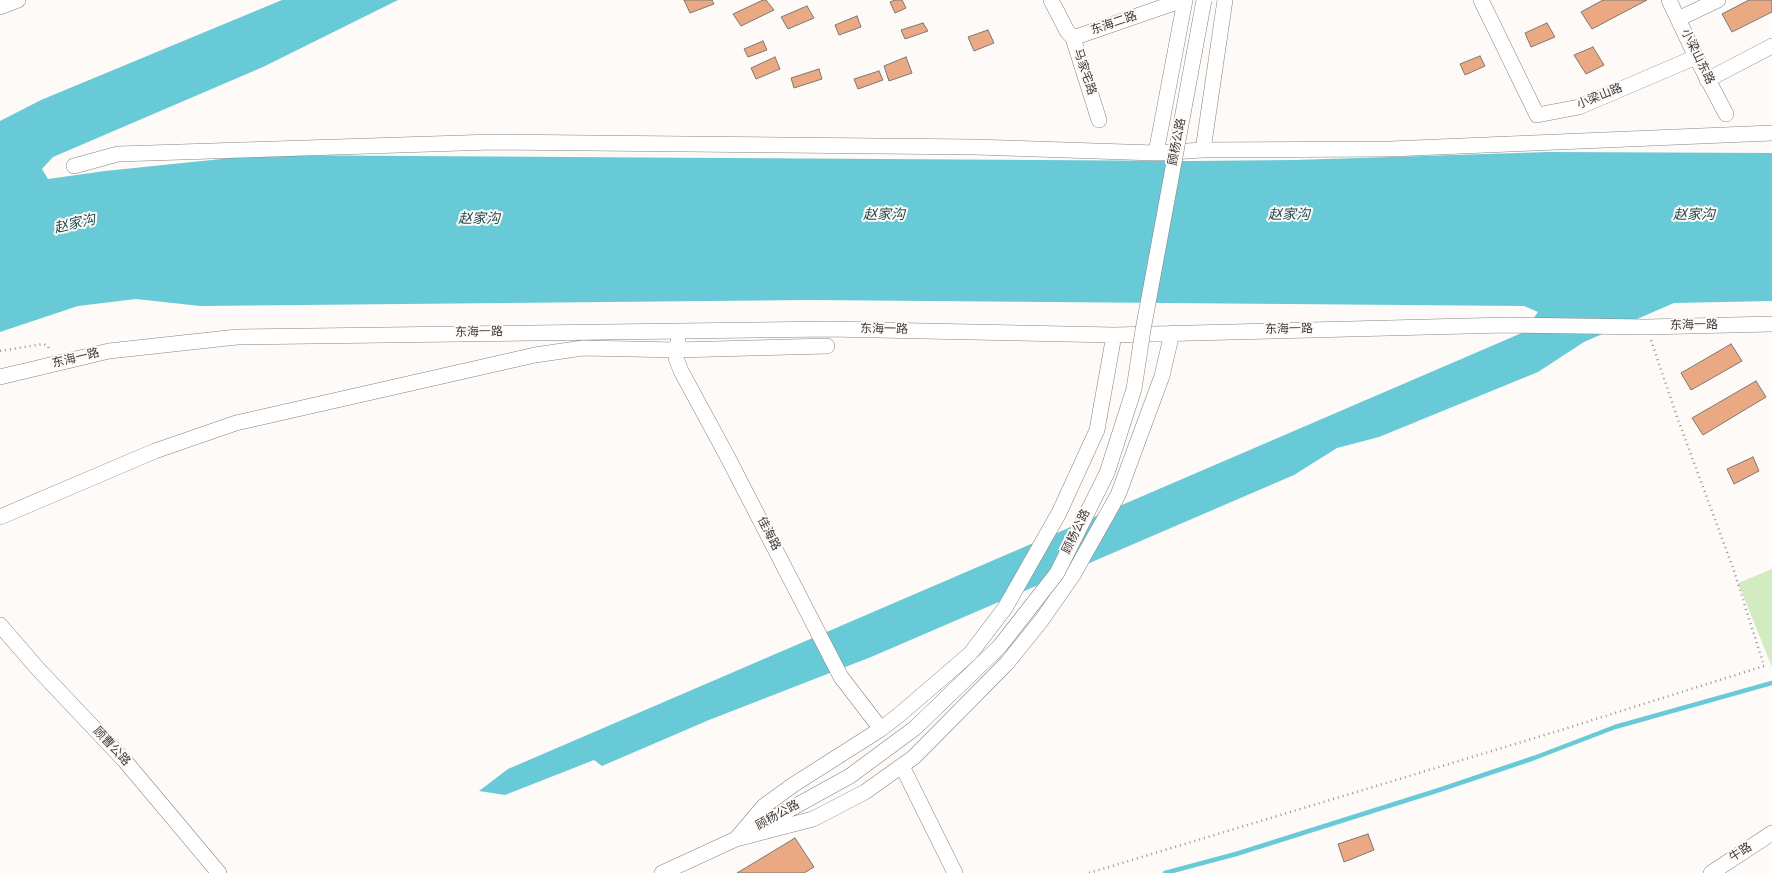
<!DOCTYPE html>
<meta charset="utf-8">
<style>
body{margin:0}
canvas{display:block;background:#fefaf7}
</style>
<canvas width="1772" height="873"></canvas>
<script>
const c = document.querySelector('canvas').getContext('2d');
c.lineJoin = 'round';
function fill(path, color) {
  c.fillStyle = color;
  c.fill(path, 'evenodd');
}
function toPath(rows) {
  const path = new Path2D();
  for (const r of rows) {
    path.moveTo(r[0], r[1]);
    for (let i = 2; i < r.length; i += 2) path.lineTo(r[i], r[i + 1]);
  }
  return path;
}
function stroke(path, color, width, dash) {
  c.strokeStyle = color;
  c.lineWidth = width;
  c.lineCap = dash ? 'butt' : 'round';
  c.setLineDash(dash || []);
  c.stroke(path);
}
function write(font, color, halo, rows, align = 'center') {
  c.font = font + ' "Source Sans 3","Noto Sans SC",sans-serif';
  c.lineWidth = 4;
  c.setLineDash([]);
  c.textBaseline = 'middle';
  c.strokeStyle = halo;
  c.fillStyle = color;
  for (const [text, x, y, turn = 0] of rows) {
    c.save();
    c.translate(x, y);
    c.rotate((+turn || 0) * Math.PI / 180);
    c.textAlign = isNaN(turn) ? turn : align;
    if (halo) c.strokeText(text, 0, 0);
    c.fillText(text, 0, 0);
    c.restore();
  }
}
const green = toPath([
 [1772,569,1772,667,1738,583]
]);
const water = toPath([
 [282,0,398,0,263,67,53,157,42,169,48,179,105,171,260,155,1192,161,1295,160,1549,152,1772,153,1772,301,1674,303,1584,342,1538,372,1379,437,1337,448,1294,475,871,657,709,720,602,766,594,760,505,795,479,791,508,769,1524,332,1538,312,1524,306,810,300,200,306,136,299,78,306,0,332,0,121,41,100]
]);
const stream = toPath([
 [1165,873,1236,854,1439,790,1534,758,1615,727,1772,683]
]);
const building = toPath([
 [684,0,712,0,714,4,690,13,684,0],
 [763,0,766,0,774,10,741,26,733,14,763,0],
 [895,0,902,0,906,8,895,13,890,2,895,0],
 [1603,0,1647,0,1592,29,1581,12,1603,0],
 [1749,0,1772,0,1772,12,1732,32,1722,14,1749,0],
 [807,6,814,18,788,29,781,17,807,6],
 [857,16,861,27,839,35,835,25,857,16],
 [923,23,928,31,905,39,901,30,923,23],
 [1547,23,1555,37,1531,47,1525,33,1547,23],
 [988,30,994,43,974,51,968,37,988,30],
 [763,41,767,50,748,57,744,49,763,41],
 [1593,47,1604,65,1586,74,1574,55,1593,47],
 [1480,56,1485,66,1465,75,1460,64,1480,56],
 [775,57,780,69,756,79,751,68,775,57],
 [906,57,912,73,889,81,884,66,906,57],
 [819,69,822,79,794,88,791,78,819,69],
 [879,71,883,80,858,89,854,79,879,71],
 [1731,344,1742,361,1691,390,1681,373,1731,344],
 [1756,381,1766,397,1703,435,1692,418,1756,381],
 [1753,457,1759,471,1734,484,1727,469,1753,457],
 [1368,834,1374,850,1344,862,1338,844,1368,834],
 [795,838,814,867,804,873,737,873,795,838]
]);
const path = toPath([
 [0,351,43,344,48,346,49,350],
 [1089,873,1561,730,1764,666,1733,568,1676,414,1651,340]
]);
const minor = toPath([
 [1051,0,1067,31,1073,38,1099,120],
 [1481,0,1537,115,1579,107,1696,57],
 [1669,0,1696,57,1726,114],
 [0,7,18,0],
 [1678,19,1718,0],
 [1073,38,1183,0],
 [1707,80,1772,46],
 [1203,150,1225,0],
 [1156,153,1185,0],
 [74,166,118,154,493,142,975,147,1156,153,1203,150,1390,149,1772,133],
 [678,342,676,358,681,371,726,454,841,677,881,729],
 [0,377,109,351,237,337,829,329,1114,335,1506,325,1646,327,1772,324],
 [0,517,155,451,236,423,535,355,583,348,677,350,827,346],
 [0,625,38,669,125,761,219,873],
 [902,766,955,873],
 [736,839,813,819,865,792,914,757,1007,663,1041,621,1073,575,1118,495,1162,376,1172,333],
 [736,839,764,806,793,785,881,729,899,715,970,654,1005,608,1059,513,1097,430,1114,335],
 [662,873,736,839,850,776],
 [1711,873,1772,833]
]);
const minorBridge = toPath([
 [850,776,915,728,1000,646,1057,573,1107,473,1134,389,1143,330,1204,0]
]);
const streetNames = [
 ["东海二路",1114,24,-19],
 ["小梁山东路",1697,57,64],
 ["马家宅路",1084,72,72],
 ["小梁山路",1600,97,-22],
 ["顾杨公路",1178,142,-79],
 ["东海一路",1694,326,-1],
 ["东海一路",884,330,1],
 ["东海一路",1289,330,-1],
 ["东海一路",479,333,-1],
 ["东海一路",76,359,-14],
 ["顾杨公路",1077,532,-64],
 ["佳海路",768,534,63],
 ["顾曹公路",111,747,47],
 ["顾杨公路",778,816,-29],
 ["牛路",1741,853,-33]
];
const waterNames = [
 ["赵家沟",884,216],
 ["赵家沟",1289,216],
 ["赵家沟",1694,216],
 ["赵家沟",479,220],
 ["赵家沟",75,225,-13]
];
fill(green, '#d2ebc0');
fill(water, '#68cad7');
stroke(stream, '#68cad7', 4.5);
fill(building, '#eaa982');
stroke(building, '#7b7875', 1);
stroke(minor, '#878482', 16);
stroke(path, '#959391', 2.5, [1, 4]);
stroke(minor, '#fff', 15);
stroke(minorBridge, '#878482', 16, []);
stroke(minorBridge, '#fff', 15);
write('12px', '#3d3c3b', '#fefaf7', streetNames);
write('italic 14px', '#234f55', '#fefaf7', waterNames);
</script>
